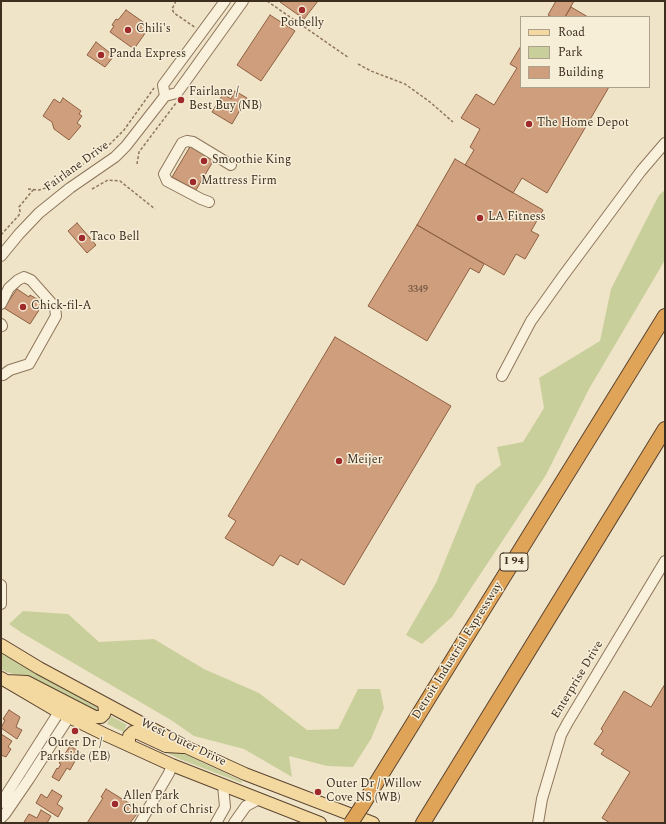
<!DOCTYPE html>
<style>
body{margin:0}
#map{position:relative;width:666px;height:824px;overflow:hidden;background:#f0e4c8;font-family:Spectral,serif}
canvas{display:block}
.frame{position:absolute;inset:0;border:2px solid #3d2e20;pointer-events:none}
.legend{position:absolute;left:520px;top:16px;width:130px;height:72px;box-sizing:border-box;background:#f7eed8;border:1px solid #ada18e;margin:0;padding:5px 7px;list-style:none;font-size:12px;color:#3d2e20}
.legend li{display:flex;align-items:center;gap:8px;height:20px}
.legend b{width:20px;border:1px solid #ada18e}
</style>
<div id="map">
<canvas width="666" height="824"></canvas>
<div class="frame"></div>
<ul class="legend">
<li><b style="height:5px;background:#f3d9a0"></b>Road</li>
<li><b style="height:11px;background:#c9cf9b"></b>Park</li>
<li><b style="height:11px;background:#cf9f7d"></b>Building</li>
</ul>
</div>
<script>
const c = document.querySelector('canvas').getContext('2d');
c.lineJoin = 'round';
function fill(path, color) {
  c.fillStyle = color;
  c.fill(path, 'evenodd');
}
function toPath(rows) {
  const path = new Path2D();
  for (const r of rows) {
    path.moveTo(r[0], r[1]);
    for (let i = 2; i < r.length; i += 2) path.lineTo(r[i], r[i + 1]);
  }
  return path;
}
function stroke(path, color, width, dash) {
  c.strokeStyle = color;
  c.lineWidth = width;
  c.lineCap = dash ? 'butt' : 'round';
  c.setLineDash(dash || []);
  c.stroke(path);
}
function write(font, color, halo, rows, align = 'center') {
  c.font = font + ' Spectral,serif';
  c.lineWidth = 3;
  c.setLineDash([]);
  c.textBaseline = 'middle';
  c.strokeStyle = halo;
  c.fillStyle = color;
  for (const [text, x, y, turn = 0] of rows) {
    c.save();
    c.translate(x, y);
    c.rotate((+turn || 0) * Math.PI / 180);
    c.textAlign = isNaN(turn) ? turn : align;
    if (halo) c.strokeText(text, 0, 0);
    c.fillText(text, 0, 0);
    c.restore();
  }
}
const green = toPath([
 [665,190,665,260,589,389,546,475,452,617,422,644,406,635,436,583,476,485,501,465,497,447,523,442,544,408,539,378,600,341,611,289,659,195],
 [23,611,68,614,99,642,154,639,204,669,259,693,307,730,338,729,358,689,380,689,384,708,371,739,353,767,327,766,289,756,292,777,244,749,194,736,171,720,22,633,9,624],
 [1,653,98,708,100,711,98,713,23,676,6,672,1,669],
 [111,716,127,725,125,728,124,732,107,724],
 [137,739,178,751,242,781,242,783,182,760]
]);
const building = toPath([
 [281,1,318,1,304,19,280,2,281,1],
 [556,1,574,1,565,17,552,17,548,15,556,1],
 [571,7,588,17,565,17,571,7],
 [126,10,146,24,142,29,146,32,134,49,110,32,114,26,112,25,116,19,118,20,126,10],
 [270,15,295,31,261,81,237,65,270,15],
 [96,42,114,56,105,67,87,55,96,42],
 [521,46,521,87,609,87,547,193,522,178,513,193,465,165,474,150,470,147,480,129,461,118,476,94,494,105,517,68,510,64,521,46],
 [235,91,247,98,232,124,212,112,223,94,231,99,235,91],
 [63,98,81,111,79,114,82,116,77,123,81,126,69,140,54,129,52,122,43,116,54,99,60,103,63,98],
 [191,145,215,158,196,190,172,177,191,145],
 [455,159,543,210,531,231,539,235,525,259,516,254,504,275,417,225,455,159],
 [77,223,96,245,87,253,68,231,77,223],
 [417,225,484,264,479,273,470,268,427,341,368,306,417,225],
 [17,289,29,297,30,295,42,302,39,305,41,307,30,324,4,308,17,289],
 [335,337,451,406,344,585,301,559,298,565,280,555,273,566,225,538,236,521,228,516,335,337],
 [665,684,665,823,610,823,602,818,630,772,601,754,604,750,594,744,603,731,601,729,624,691,651,707,665,684],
 [9,710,20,717,16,727,22,730,17,739,1,728,5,720,3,719,9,710],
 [1,734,12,741,8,747,11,749,6,757,1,755,1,734],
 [70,746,80,752,70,770,67,768,59,781,52,777,57,768,58,769,61,764,59,763,70,746],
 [106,789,140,810,130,823,87,823,103,798,101,797,106,789],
 [52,790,62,796,57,804,63,808,58,817,36,803,41,794,47,798,52,790],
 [41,810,51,816,47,823,27,823,24,822,29,814,37,818,41,810]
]);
const path = toPath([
 [176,1,172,9,174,13,196,28],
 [267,1,349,58],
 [358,64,371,71,405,84,430,102,453,122],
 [137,164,139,152,176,103],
 [28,189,39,190,49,187,94,157,109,145,124,130,154,88],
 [92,189,108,180,120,181,155,209],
 [1,235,19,215,20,211,19,207,33,190]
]);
const minor = toPath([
 [165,96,163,85,225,1],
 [209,202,201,199,167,181,164,174,182,143,187,141,193,142,231,165],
 [1,256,19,234,39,213,70,188,115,157,126,146,165,96,177,93,243,1],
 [1,304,9,288,18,280,24,277,31,280,55,307,56,316,29,364,10,370,3,375],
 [1,324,2,326],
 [502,376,531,321,563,276,641,171,665,143],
 [1,585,1,604],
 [1,803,59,712],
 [1,818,5,814,29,779,69,717],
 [140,823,169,773,172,765],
 [216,823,225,807,223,785],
 [234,823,246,806,259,799],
 [538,823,542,799,561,735,568,722,665,561]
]);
const major = toPath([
 [1,645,39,668,186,747,245,774,373,823],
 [1,678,59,712,104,734,172,765,320,823],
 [7,681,27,682,95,717,101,717,104,714,105,711,104,704],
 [129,745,129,736,133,732,138,733,166,746,183,747]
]);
const highway = toPath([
 [362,806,665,316],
 [423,823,665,429]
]);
const highwayBridge = toPath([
 [351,823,362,806]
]);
const markers = [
 [302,10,4,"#9e2a2b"],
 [128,30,4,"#9e2a2b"],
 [101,55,4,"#9e2a2b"],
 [181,100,4,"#9e2a2b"],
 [529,124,4,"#9e2a2b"],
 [204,161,4,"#9e2a2b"],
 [193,182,4,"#9e2a2b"],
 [480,218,4,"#9e2a2b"],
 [82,238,4,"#9e2a2b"],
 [23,307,4,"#9e2a2b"],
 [339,461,4,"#9e2a2b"],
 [75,731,4,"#9e2a2b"],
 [318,792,4,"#9e2a2b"],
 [115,804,4,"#9e2a2b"]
];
const numberNames = [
 ["3349",418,290]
];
const shields = [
 [514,562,28]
];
const shieldNames = [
 ["I 94",514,562]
];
const poiNames = [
 ["Potbelly",302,24,"center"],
 ["Chili's",136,30],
 ["Panda Express",109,55],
 ["Fairlane /",189,93],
 ["Best Buy (NB)",189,107],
 ["The Home Depot",537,124],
 ["Smoothie King",212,161],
 ["Mattress Firm",201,182],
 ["LA Fitness",488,218],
 ["Taco Bell",90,238],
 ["Chick-fil-A",31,307],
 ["Meijer",347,461],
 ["Outer Dr /",75,744,"center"],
 ["Parkside (EB)",75,758,"center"],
 ["Outer Dr / Willow",326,785],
 ["Cove NS (WB)",326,799],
 ["Allen Park",123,797],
 ["Church of Christ",123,811]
];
const streetNames = [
 ["Fairlane Drive",77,167,-36],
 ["Detroit Industrial Expressway",458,651,-58],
 ["Enterprise Drive",578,680,-59],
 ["West Outer Drive",183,743,26]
];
fill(green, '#c9cf9b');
fill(building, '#cf9f7d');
stroke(building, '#8d5f41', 1);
stroke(minor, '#8d765c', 12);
stroke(major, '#5b4430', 14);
stroke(highway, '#5b4430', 16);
stroke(path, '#8d765c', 1.5, [3, 2]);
stroke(minor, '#faf1dc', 10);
stroke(major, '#f3d9a0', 12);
stroke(highway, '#e0a458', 14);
stroke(highwayBridge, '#5b4430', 16, []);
stroke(highwayBridge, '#e0a458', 14);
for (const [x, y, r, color] of markers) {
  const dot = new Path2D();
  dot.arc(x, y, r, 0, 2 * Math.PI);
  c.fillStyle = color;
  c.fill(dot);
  stroke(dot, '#f7eed8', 1.5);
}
write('10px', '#624a37', null, numberNames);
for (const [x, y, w] of shields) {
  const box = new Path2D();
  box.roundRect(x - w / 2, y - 9, w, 18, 3);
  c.fillStyle = '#f7eed8';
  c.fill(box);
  stroke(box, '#3d2e20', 1);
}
write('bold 11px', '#3d2e20', null, shieldNames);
write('12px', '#3d2e20', '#f7eed8', poiNames, 'left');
write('12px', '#3d2e20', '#f7eed8', streetNames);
</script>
